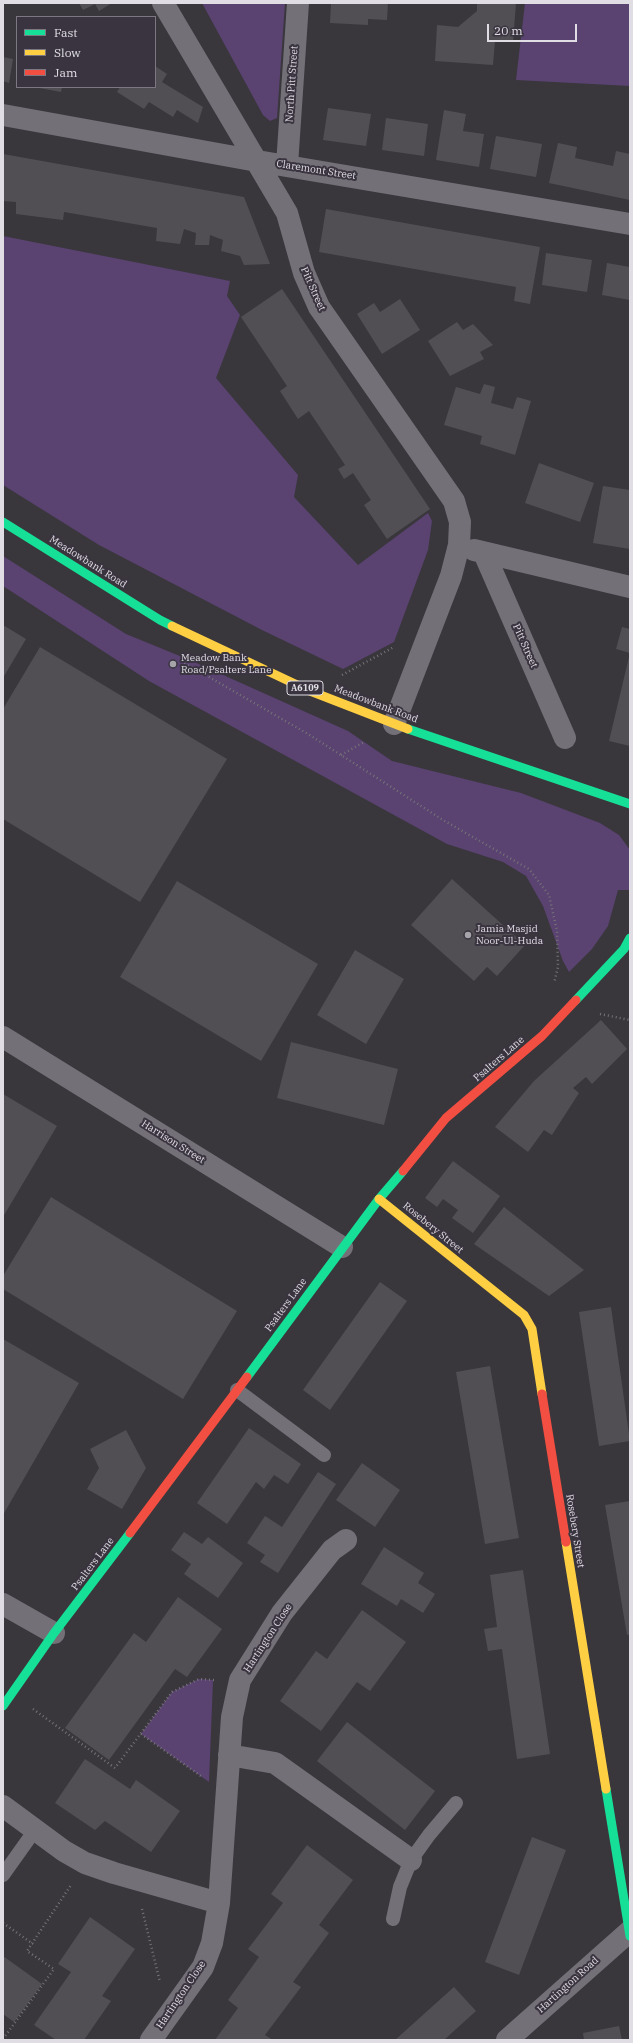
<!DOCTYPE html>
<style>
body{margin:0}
#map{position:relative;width:633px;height:2043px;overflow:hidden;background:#39373c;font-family:"IBM Plex Serif",serif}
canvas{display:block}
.frame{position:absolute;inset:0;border:4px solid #e0dde4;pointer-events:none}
.legend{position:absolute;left:16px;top:16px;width:140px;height:72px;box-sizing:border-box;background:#39343f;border:1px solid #7c7881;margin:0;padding:5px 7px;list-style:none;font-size:12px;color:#e0dde4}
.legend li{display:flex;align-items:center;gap:8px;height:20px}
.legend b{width:20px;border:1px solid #7c7881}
.scale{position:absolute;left:487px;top:24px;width:90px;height:18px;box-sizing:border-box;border:2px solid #e0dde4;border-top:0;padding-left:5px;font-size:12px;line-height:14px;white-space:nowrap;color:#e0dde4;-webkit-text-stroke:3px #39343f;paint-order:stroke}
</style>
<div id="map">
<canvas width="633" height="2043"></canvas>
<div class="frame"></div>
<ul class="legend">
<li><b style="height:5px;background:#16e098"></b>Fast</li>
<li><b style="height:5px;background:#ffcf43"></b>Slow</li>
<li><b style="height:5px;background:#f24e42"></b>Jam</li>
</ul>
<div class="scale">20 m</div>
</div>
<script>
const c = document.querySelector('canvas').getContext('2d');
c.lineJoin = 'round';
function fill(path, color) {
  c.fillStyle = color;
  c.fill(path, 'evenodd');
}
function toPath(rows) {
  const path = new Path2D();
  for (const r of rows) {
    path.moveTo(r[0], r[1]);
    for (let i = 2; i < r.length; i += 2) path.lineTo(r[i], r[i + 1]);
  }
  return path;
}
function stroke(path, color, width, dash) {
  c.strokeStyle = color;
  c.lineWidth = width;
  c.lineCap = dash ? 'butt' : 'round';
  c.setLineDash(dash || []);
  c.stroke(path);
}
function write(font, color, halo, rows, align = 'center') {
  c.font = font + ' "IBM Plex Serif",serif';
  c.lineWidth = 4;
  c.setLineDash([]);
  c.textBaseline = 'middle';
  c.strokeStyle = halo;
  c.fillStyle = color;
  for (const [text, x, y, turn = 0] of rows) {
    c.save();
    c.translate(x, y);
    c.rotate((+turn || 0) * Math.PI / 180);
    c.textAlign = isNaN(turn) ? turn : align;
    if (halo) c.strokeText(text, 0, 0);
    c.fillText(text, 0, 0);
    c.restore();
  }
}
const green = toPath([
 [202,3,285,3,277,118,270,121,263,115],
 [525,3,630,3,630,86,516,80],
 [3,236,230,281,227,296,240,315,216,378,298,475,294,497,358,565,428,513,432,521,428,550,394,642,343,669,262,630,99,545,3,485],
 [3,556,126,634,192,661,348,731,392,761,521,793,600,823,619,835,630,850,630,890,618,890,608,926,592,949,569,972,563,961,543,906,526,876,503,862,447,844,149,681,3,586],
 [199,1679,213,1680,209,1782,141,1734,172,1692]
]);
const building = toPath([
 [79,3,112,3,99,11,95,4,83,10],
 [331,3,388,3,387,20,368,19,368,25,330,23],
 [477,3,516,3,513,42,495,41,493,65,435,61,437,25,458,27,477,11],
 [3,57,13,59,9,83,3,81],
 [155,66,167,74,162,82,203,107,198,123,177,110,173,117,149,102,144,109,117,92,120,87,155,87],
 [34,87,62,87,61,92],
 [328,108,371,114,366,146,323,140],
 [444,110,466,114,463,131,484,134,479,167,436,160],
 [386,118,428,124,424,156,382,150],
 [496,136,542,144,536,177,490,169],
 [558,143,577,147,575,158,613,166,616,151,630,154,630,200,549,183],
 [3,154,244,197,270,264,244,265,240,256,221,251,223,240,210,235,209,245,195,245,196,233,184,229,180,244,156,241,157,228,64,212,63,220,16,214,16,202,3,201],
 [326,209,540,247,530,304,514,301,516,287,319,252],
 [546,253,592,260,587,292,542,285],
 [607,263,630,267,630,300,602,295],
 [282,289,430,509,387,539,364,505,371,500,353,473,344,479,338,469,345,465,309,411,298,419,280,391,287,386,241,317],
 [400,299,420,330,382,354,357,314,374,303,380,312],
 [457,322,463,330,473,324,493,345,480,352,484,359,450,376,428,341],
 [484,384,495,387,491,403,513,409,517,397,531,401,515,455,480,444,482,436,444,425,456,387,480,394],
 [539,463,594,483,580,522,525,503],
 [603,486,630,490,630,549,593,543],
 [3,625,26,639,3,678],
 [622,627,630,629,630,653,616,649],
 [40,647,227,759,140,902,3,819,3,709],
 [629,657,630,657,630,746,609,741],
 [452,879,525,945,497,976,487,967,474,981,411,925],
 [177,881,318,964,261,1061,120,977],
 [355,950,404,979,366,1044,317,1015],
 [601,1020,627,1049,592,1084,586,1077,573,1088,579,1093,552,1135,544,1130,528,1152,495,1127,534,1081],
 [291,1042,398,1069,384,1125,277,1098],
 [3,1094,57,1126,3,1217],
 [453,1161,500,1196,473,1233,452,1218,458,1210,443,1199,437,1207,425,1198],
 [51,1197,237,1311,183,1399,3,1289,3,1276],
 [504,1207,584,1270,549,1296,474,1244],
 [380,1282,407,1301,330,1410,303,1390],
 [611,1307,630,1441,599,1446,579,1312],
 [3,1339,79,1383,3,1515],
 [490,1366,519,1538,485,1544,456,1372],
 [249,1428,301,1464,288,1484,274,1475,264,1489,256,1482,227,1524,197,1503],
 [126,1430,146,1468,122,1509,87,1489,99,1468,90,1449],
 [362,1463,400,1490,375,1527,336,1500],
 [318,1472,336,1484,278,1573,260,1562,265,1555,247,1543,265,1516,282,1527],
 [630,1501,630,1634,627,1635,605,1505],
 [184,1532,202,1544,208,1537,243,1563,218,1598,184,1574,191,1564,171,1550],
 [384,1547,424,1573,418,1583,435,1594,423,1613,401,1599,397,1606,361,1584],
 [523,1570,550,1754,517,1759,502,1649,488,1651,484,1629,497,1627,490,1575],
 [178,1597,222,1629,187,1677,175,1669,109,1760,65,1728,134,1633,146,1642],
 [362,1610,406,1642,370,1691,357,1682,321,1731,280,1701,316,1651,327,1659],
 [347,1722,435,1791,405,1830,317,1761],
 [85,1759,130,1789,136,1780,180,1811,151,1852,105,1821,95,1830,55,1803],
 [532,1837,566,1850,519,1975,485,1962],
 [307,1845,353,1880,319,1925,329,1933,293,1982,301,1987,265,2035,273,2040,215,2040,238,2008,228,2000,259,1957,248,1949,283,1903,271,1894],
 [90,1917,135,1949,102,1996,111,2001,84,2040,56,2040,34,2025,71,1972,58,1964],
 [3,1956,42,1984,14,2022,3,2014],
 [454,1987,476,2011,444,2040,395,2040],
 [619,2026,622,2040,584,2040,583,2033]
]);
const path = toPath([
 [181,661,308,734,443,820,529,869,549,895,557,931,558,967,554,983],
 [342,675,394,647],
 [341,755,364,742],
 [600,1014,630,1020],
 [33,1709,115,1768,172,1692,199,1679,214,1680],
 [141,1734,201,1776],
 [142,1909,160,1982],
 [3,1923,33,1944],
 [3,2039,54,1969,27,1951,71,1885]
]);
const lane = toPath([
 [237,1390,324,1455],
 [3,1875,35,1830],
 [393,1919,400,1887,411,1860,429,1835,456,1803]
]);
const street = toPath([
 [163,3,287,213,304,273,319,307,454,501,460,522,459,545,451,576,394,724],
 [3,115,257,161,630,224],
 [287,165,298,3],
 [474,550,630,587],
 [484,553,565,738],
 [3,1037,342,1247],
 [3,1604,54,1633],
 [229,1755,275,1763,411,1860],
 [3,1806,64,1851,85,1863,114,1873,219,1903],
 [151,2040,203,1967,212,1943,219,1903,232,1717,240,1680,282,1613,332,1550,346,1540],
 [507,2040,630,1931]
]);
const fast = toPath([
 [3,522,160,620,172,626],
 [408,729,630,804],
 [576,1000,624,949,630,938],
 [247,1377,379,1199,403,1171],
 [3,1706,54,1633,130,1533],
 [606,1789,630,1936]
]);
const slow = toPath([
 [172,626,310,691,408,729],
 [379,1199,524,1315,532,1329,542,1394],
 [566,1542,606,1789]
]);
const jam = toPath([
 [403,1171,446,1118,542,1036,576,1000],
 [542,1394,566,1542],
 [130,1533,247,1377]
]);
const markers = [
 [173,664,4,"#a6a3a9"],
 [468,935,4,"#a6a3a9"]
];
const shields = [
 [305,688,36]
];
const shieldNames = [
 ["A6109",305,688]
];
const streetNames = [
 ["North Pitt Street",292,84,-86],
 ["Claremont Street",316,170,9],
 ["Pitt Street",313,289,66],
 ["Meadowbank Road",88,562,32],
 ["Pitt Street",525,646,66],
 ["Meadowbank Road",376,704,21],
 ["Psalters Lane",499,1059,-41],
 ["Harrison Street",173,1142,32],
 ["Rosebery Street",433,1228,39],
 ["Psalters Lane",286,1305,-54],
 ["Rosebery Street",575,1531,81],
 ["Psalters Lane",93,1564,-53],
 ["Hartington Close",268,1638,-57],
 ["Hartington Road",568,1985,-42],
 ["Hartington Close",181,1995,-56]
];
const poiNames = [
 ["Meadow Bank",181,658],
 ["Road/Psalters Lane",181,670],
 ["Jamia Masjid",476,929],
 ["Noor-Ul-Huda",476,941]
];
fill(green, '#5a4271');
fill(building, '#514f54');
stroke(path, '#757378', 2.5, [1, 3]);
stroke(lane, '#747078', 14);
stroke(street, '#747078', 22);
stroke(fast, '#16e098', 9);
stroke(slow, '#ffcf43', 9);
stroke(jam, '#f24e42', 9);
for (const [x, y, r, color] of markers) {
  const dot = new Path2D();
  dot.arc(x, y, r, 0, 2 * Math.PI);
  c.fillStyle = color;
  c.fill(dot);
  stroke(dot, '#39343f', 1.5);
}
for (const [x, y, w] of shields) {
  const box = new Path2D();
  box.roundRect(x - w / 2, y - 7, w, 14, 3);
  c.fillStyle = '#39343f';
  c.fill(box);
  stroke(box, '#e0dde4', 1);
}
write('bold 9px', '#e0dde4', null, shieldNames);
write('10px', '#e0dde4', '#39343f', streetNames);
write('10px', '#e0dde4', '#39343f', poiNames, 'left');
</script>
